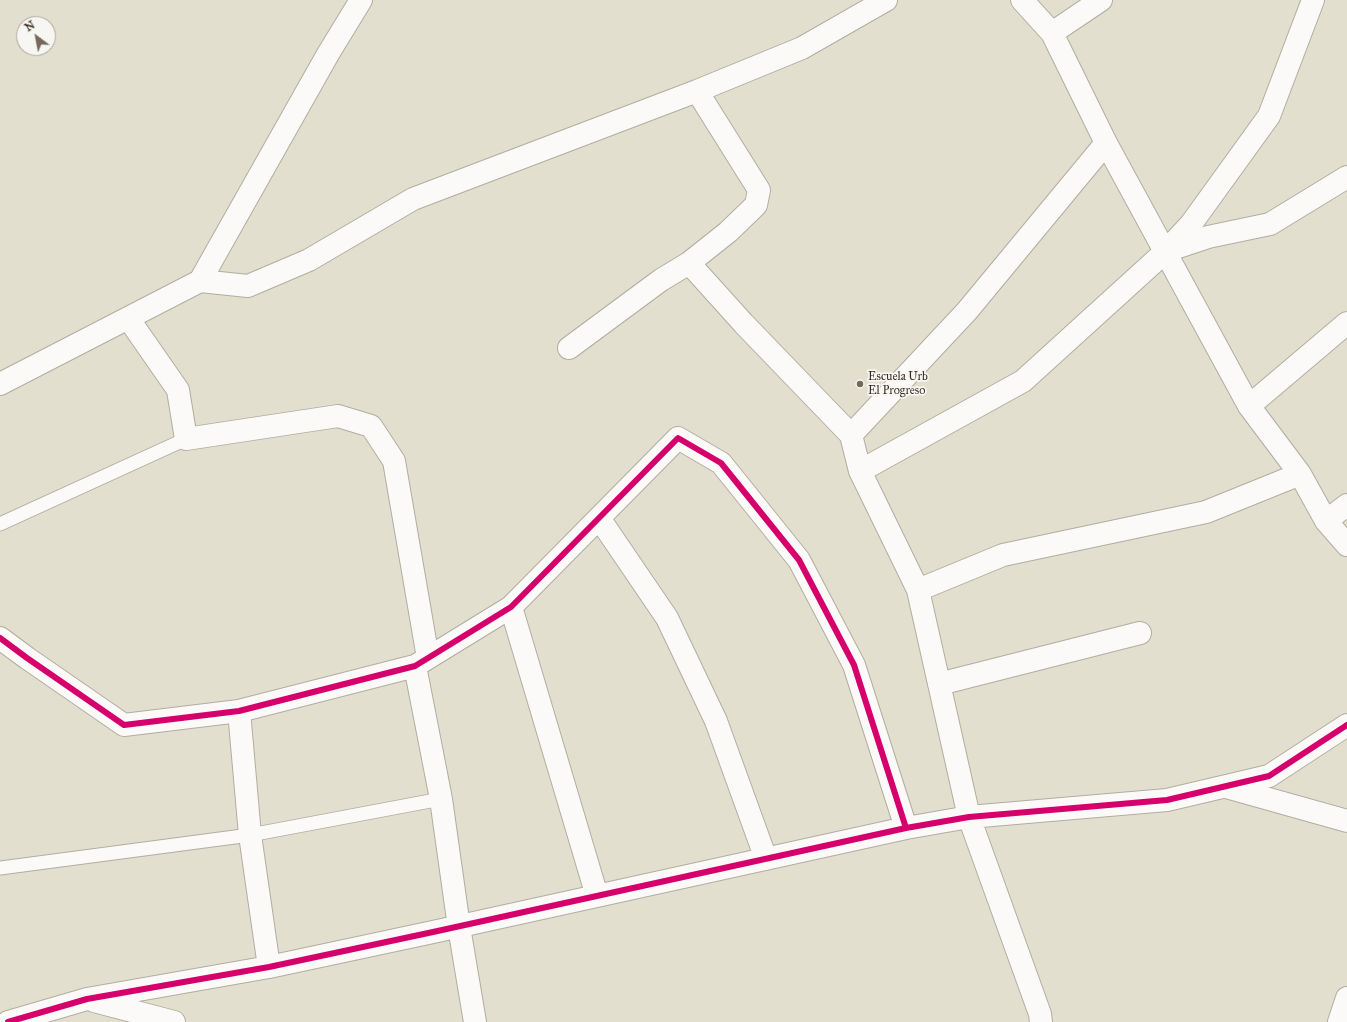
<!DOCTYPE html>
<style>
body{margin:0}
#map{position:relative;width:1347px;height:1022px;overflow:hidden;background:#e3dfce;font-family:"IM FELL Great Primer",serif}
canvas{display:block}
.north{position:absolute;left:16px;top:16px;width:40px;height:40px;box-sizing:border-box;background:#f6f6f2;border:1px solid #aba49d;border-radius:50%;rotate:328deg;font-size:11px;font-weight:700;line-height:16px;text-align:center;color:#3b2a1e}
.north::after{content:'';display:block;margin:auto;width:14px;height:18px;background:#76695c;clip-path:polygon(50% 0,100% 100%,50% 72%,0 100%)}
</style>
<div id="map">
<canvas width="1347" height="1022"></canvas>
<div class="north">N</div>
</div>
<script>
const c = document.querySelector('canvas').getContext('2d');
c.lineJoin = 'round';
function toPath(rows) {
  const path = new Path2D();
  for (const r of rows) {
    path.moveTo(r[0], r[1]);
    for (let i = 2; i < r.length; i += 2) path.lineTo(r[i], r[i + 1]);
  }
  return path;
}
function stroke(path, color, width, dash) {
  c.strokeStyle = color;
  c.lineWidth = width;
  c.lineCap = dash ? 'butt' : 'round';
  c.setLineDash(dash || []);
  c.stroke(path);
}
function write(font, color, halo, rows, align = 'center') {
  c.font = font + ' "IM FELL Great Primer",serif';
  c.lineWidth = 3.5;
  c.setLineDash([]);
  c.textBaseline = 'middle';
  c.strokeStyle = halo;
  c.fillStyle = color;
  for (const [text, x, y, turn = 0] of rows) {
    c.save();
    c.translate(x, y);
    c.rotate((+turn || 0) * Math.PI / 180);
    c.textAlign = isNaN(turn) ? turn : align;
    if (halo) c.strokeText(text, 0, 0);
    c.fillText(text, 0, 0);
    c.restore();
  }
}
const service = toPath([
 [0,524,186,439],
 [0,868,250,835,441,799]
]);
const minor = toPath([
 [1022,0,1052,33,1106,143,1249,406,1300,474,1326,521,1347,545],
 [1052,33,1101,0],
 [697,91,759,190,756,205,728,232,689,263,744,324,851,435,860,471,918,590,969,817,1040,1014,1041,1022],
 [1169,250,1208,237,1270,224,1347,177],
 [200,281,248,286,309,260,413,199,697,91,802,48,886,0],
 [128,318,178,390,186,439,338,416,371,426,394,461,428,658],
 [569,348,661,280,689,263],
 [0,384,200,281,328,54,361,0],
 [1249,406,1347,323],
 [851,435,967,311,1106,143],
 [860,471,1023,381,1165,252,1191,224,1269,116,1313,0],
 [599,518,667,618,716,721,766,859],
 [1326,521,1347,505],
 [918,590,1003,555,1206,512,1300,474],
 [511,607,597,896],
 [0,638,27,658,124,725,239,711,415,666,511,607,678,438,721,463,799,560,854,665,906,828],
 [415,666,441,799,459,927,475,1022],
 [939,684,1140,633],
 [239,711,250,835,269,967],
 [1226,787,1347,821],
 [94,1001,174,1022],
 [8,1022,87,999,269,967,433,932,906,828,969,817,1167,800,1269,776,1347,725],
 [1339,1022,1347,998]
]);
const cycleway = toPath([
 [0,638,27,658,124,725,239,711,415,666,511,607,678,438,721,463,799,560,854,665,906,828],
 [8,1022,87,999,269,967,433,932,906,828,969,817,1167,800,1269,776,1347,725]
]);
const markers = [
 [860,384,4,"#76695c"]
];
const poiNames = [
 ["Escuela Urb",868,377],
 ["El Progreso",868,391]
];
stroke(service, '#b1ada1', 15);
stroke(minor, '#b1ada1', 24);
stroke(service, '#fbfaf8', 13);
stroke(minor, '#fbfaf8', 22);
stroke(cycleway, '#d6006c', 6);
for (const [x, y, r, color] of markers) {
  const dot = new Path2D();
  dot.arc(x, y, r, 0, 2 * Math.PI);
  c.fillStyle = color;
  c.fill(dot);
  stroke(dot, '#f6f6f2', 1.5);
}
write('12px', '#3b2a1e', '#f6f6f2', poiNames, 'left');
</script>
